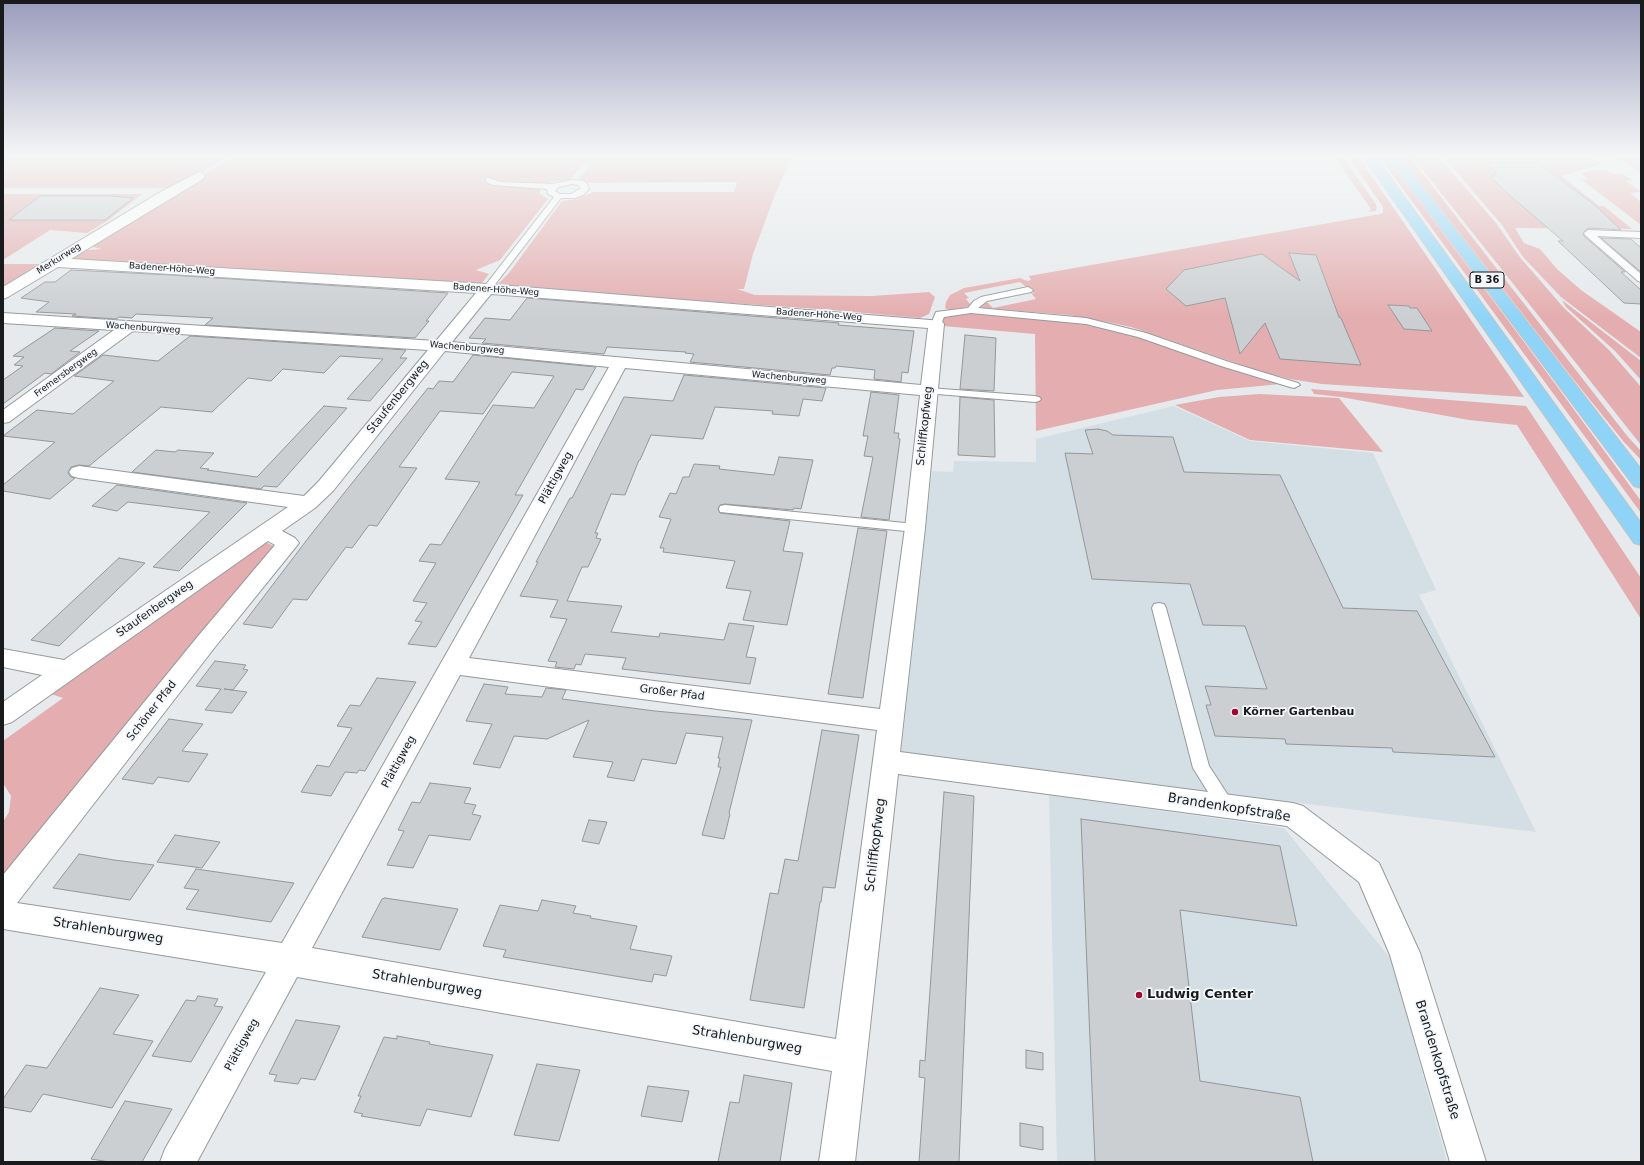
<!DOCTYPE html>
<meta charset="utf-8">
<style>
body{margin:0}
#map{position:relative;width:1644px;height:1165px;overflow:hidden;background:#e6eaec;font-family:"DejaVu Sans",sans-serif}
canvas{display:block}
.frame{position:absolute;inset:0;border:4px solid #191a1b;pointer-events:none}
</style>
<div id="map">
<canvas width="1644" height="1165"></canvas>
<div class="frame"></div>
</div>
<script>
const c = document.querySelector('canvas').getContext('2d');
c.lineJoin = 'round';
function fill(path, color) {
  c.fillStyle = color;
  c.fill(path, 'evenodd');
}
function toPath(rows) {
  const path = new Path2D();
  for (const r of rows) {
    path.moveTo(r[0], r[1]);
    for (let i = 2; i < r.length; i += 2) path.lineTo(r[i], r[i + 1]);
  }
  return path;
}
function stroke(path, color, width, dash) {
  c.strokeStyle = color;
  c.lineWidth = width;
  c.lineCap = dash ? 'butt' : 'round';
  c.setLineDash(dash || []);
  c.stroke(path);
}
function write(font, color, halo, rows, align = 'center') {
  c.font = font + ' "DejaVu Sans",sans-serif';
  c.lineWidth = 3.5;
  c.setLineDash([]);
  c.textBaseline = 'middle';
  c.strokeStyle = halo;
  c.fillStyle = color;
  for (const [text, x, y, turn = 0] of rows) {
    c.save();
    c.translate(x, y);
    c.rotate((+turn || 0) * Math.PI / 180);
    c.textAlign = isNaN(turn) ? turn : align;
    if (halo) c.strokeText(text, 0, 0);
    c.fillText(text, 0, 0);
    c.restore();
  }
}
const built = toPath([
 [1174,406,1250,441,1373,453,1436,590,1419,595,1536,832,901,754,932,471,953,472,954,461,1036,462,1036,439],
 [1049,795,1284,828,1391,959,1447,1162,1057,1162]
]);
const green = toPath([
 [3,155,230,155,176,188,3,188],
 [236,155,793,155,776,192,753,254,744,289,737,289,755,295,872,296,929,292,935,297,929,314,920,318,832,310,503,287,498,284,509,273,562,201,577,199,593,192,734,192,737,182,589,183,578,179,592,164,584,163,571,179,550,182,540,189,540,194,548,199,500,260,476,270,489,274,482,283,475,285,78,261,73,257,87,250,102,249,89,246],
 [1333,155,1342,155,1377,206,1376,211,1368,212,1371,209],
 [1347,155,1357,155,1524,397,1322,384,1290,379,1256,370,1131,327,1112,323,1069,315,984,308,978,306,987,302,993,308,1036,299,1031,293,1034,293,1020,282,964,293,969,298,966,299,971,305,970,306,951,311,945,308,946,302,950,295,964,288,1020,278,1027,281,1031,280,1029,276,1380,214,1383,213,1383,207],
 [1378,155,1385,155,1556,385,1641,501,1641,513],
 [1399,155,1408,155,1419,169,1628,437,1641,451,1641,460,1624,442,1574,380],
 [1411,155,1437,155,1496,223,1519,256,1563,307,1609,350,1641,387,1641,445],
 [1442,155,1582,155,1603,163,1562,176,1599,206,1604,206,1632,229,1515,228,1524,243,1540,249,1557,269,1581,290,1641,332,1641,358,1561,297,1523,257,1502,225],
 [1602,155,1641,155,1641,174,1626,163],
 [1592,170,1607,170,1612,174,1623,174,1632,180,1626,181,1641,192,1630,193,1641,202,1641,225,1581,179,1588,180,1581,173],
 [3,194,142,194,107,221,87,233,50,230,3,260],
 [3,264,46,264,3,290],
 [1562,300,1641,361,1641,380,1615,351,1566,307],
 [969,313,1085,322,1112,328,1281,384,1217,390,1036,431,1035,334,943,326,943,319,945,317],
 [1311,389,1526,406,1641,578,1641,619,1517,425,1469,420,1341,397,1314,394],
 [1260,394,1339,398,1383,452,1250,440,1175,405,1219,397],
 [265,542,276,547,3,877,3,822,9,812,11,796,3,783,3,741,63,698,48,693]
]);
const building = toPath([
 [1487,163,1538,163,1595,205,1621,230,1588,228,1583,233,1584,236,1625,272,1621,272,1641,290,1641,304,1624,303,1558,241,1563,241,1506,192,1490,176,1497,176,1494,173,1497,173,1487,163],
 [40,196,111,196,133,198,105,220,9,220,40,196],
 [1601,238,1631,239,1641,248,1641,272,1601,238],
 [1289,253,1316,255,1339,317,1341,318,1361,365,1280,359,1265,323,1240,354,1225,298,1186,306,1166,289,1184,270,1262,254,1300,281,1289,253],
 [71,270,170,275,448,293,426,321,429,321,415,338,205,325,213,318,136,314,132,318,119,317,116,319,72,316,76,314,36,312,49,302,21,298,45,282,55,282,71,270],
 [527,298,839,323,838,325,914,331,908,373,902,372,901,382,874,379,875,370,836,366,835,368,832,368,830,375,690,362,694,354,685,353,686,352,607,347,604,354,482,343,486,339,469,338,485,318,510,320,527,298],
 [1388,305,1409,306,1410,308,1417,308,1432,331,1404,329,1388,305],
 [55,328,99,331,70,351,80,352,51,374,45,373,3,404,3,380,23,366,14,365,24,357,13,356,55,328],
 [965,335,996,338,994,391,960,389,965,335],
 [190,336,406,350,400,358,407,358,370,401,347,399,383,359,340,356,324,373,283,369,271,381,248,378,212,412,161,407,89,466,79,465,71,467,68,473,71,477,75,478,50,499,3,491,3,485,55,442,3,436,37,410,73,414,114,381,74,376,103,355,158,361,190,336],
 [473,355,596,367,583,390,576,389,515,495,523,495,436,647,408,644,422,622,415,621,427,603,413,601,436,563,419,561,430,544,441,545,480,482,445,479,493,405,534,408,554,376,512,372,483,414,440,411,399,467,417,468,377,526,369,525,352,548,346,547,307,600,293,599,272,628,243,624,309,537,428,388,433,389,439,381,453,382,473,355],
 [684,375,826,388,822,401,803,399,799,416,772,414,773,411,715,407,703,439,651,435,640,460,639,460,625,495,611,494,595,533,598,533,596,538,601,539,588,567,582,567,567,601,622,606,611,632,659,637,660,633,724,640,729,623,754,626,746,657,756,658,750,684,622,669,626,658,585,654,581,665,576,664,574,669,555,667,557,662,548,661,567,619,550,617,558,600,520,596,538,562,536,562,570,498,572,498,624,397,673,401,684,375],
 [871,392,899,395,894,433,899,433,898,438,900,439,889,520,861,517,873,457,864,456,868,436,863,436,871,392],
 [960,397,994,400,995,457,958,455,960,397],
 [324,406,347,408,277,487,264,486,261,489,132,472,156,450,175,452,178,450,214,453,200,468,209,469,207,470,257,477,324,406],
 [1098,429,1107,431,1113,435,1173,437,1184,472,1280,475,1343,608,1417,611,1495,757,1393,752,1392,748,1286,744,1285,739,1215,736,1206,705,1211,705,1205,686,1267,689,1245,626,1203,625,1190,584,1092,579,1065,453,1093,454,1085,430,1098,429],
 [779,457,813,460,801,509,794,508,793,510,725,504,720,505,718,509,720,513,790,521,783,551,803,553,787,625,743,620,751,591,726,588,735,561,663,552,664,548,660,548,671,519,659,517,670,493,676,494,683,477,689,477,694,464,720,466,719,469,774,475,779,457],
 [117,485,247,503,179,571,153,567,210,512,128,502,117,511,92,506,117,485],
 [858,528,887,531,863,698,828,694,858,528],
 [119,558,145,563,59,646,31,640,119,558],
 [215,661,246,665,243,669,248,670,233,690,224,689,247,692,232,713,205,710,221,689,196,686,215,661],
 [377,678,416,682,365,771,359,770,357,773,345,772,331,796,301,792,317,765,329,767,352,728,337,726,350,705,360,706,377,678],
 [484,684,508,687,505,694,542,697,546,688,566,690,562,699,655,711,752,720,729,813,730,814,724,839,702,835,721,767,718,767,720,758,718,758,723,737,686,733,676,764,642,759,634,781,607,777,613,762,573,757,589,720,547,739,514,736,500,768,473,764,492,724,466,721,484,684],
 [169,719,203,724,182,751,208,754,189,782,158,777,153,784,122,779,169,719],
 [822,730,859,735,835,888,823,887,821,902,820,902,804,1008,750,1000,770,893,778,894,785,859,798,861,822,730],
 [430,783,471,788,464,803,476,805,472,814,481,816,470,840,429,835,413,868,387,865,404,831,398,830,412,802,420,803,430,783],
 [944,792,974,796,959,1162,919,1162,925,1078,919,1077,920,1060,925,1061,944,792],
 [1081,819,1280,846,1297,926,1180,910,1200,1081,1300,1097,1313,1162,1095,1162,1081,819],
 [589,820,607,822,599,844,582,841,589,820],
 [175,835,220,842,202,868,157,862,175,835],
 [79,854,114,860,154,865,130,900,53,888,79,854],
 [196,869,272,880,294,883,271,922,186,909,199,890,184,888,196,869],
 [385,898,458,909,440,950,362,937,382,899,385,898],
 [542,900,576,906,573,913,591,916,590,918,637,926,630,949,672,956,666,976,654,974,652,982,621,977,503,957,506,950,483,946,500,905,538,911,542,900],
 [100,988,139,995,113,1034,153,1041,112,1108,43,1094,31,1112,3,1107,3,1099,26,1065,47,1068,100,988],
 [198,996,218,999,214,1006,223,1007,191,1062,152,1056,186,1000,195,1001,198,996],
 [296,1020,340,1026,315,1080,301,1078,298,1084,274,1081,277,1075,269,1074,296,1020],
 [397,1036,430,1042,429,1044,493,1055,471,1117,427,1109,420,1126,361,1116,363,1114,354,1112,361,1096,358,1096,384,1037,397,1039,397,1036],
 [1026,1050,1043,1053,1043,1070,1026,1068,1026,1050],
 [537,1064,580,1070,559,1141,514,1135,537,1064],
 [744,1075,792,1083,780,1162,718,1162,730,1102,739,1103,744,1075],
 [648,1086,689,1091,682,1122,641,1116,648,1086],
 [125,1101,172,1109,142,1162,110,1162,91,1159,125,1101],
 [1020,1123,1043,1127,1043,1150,1020,1146,1020,1123]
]);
const service = toPath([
 [486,178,489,178,501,182,552,184,572,180,583,181,587,184,589,189,583,195,575,198,561,198,490,291,487,292,484,291,482,289,484,287,554,197,548,194,547,189,493,185,486,182,486,178],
 [572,184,578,185,581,188,571,194,560,194,555,191,559,187,572,184],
 [1588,230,1641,232,1641,238,1597,236,1641,274,1641,282,1638,281,1585,235,1584,233,1588,230],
 [1028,287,1033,290,1031,292,987,301,978,308,1086,318,1146,333,1229,362,1298,383,1300,385,1294,388,1290,387,1221,366,1138,337,1086,324,971,313,944,317,940,326,932,326,931,324,936,312,968,308,974,301,981,297,1028,287],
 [929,388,1035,396,1039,397,1041,399,1039,401,1035,402,925,393,923,391,929,388],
 [725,505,915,524,920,525,922,528,920,531,915,532,720,512,719,509,720,506,725,505],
 [1159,603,1164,604,1166,608,1209,766,1235,806,1232,811,1226,814,1220,811,1193,768,1152,608,1154,604,1159,603]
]);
const minor = toPath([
 [199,172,203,173,205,176,203,179,71,259,487,284,942,321,944,324,925,528,900,752,1293,803,1303,806,1379,863,1420,953,1486,1162,1450,1162,1390,955,1359,882,1287,826,898,774,855,1162,819,1162,832,1071,297,977,197,1162,160,1162,165,1149,266,972,3,929,3,875,199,635,275,545,268,541,12,722,3,725,3,702,42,675,3,667,3,649,64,660,288,507,79,478,72,476,69,472,72,468,79,466,304,496,319,481,428,350,133,331,9,422,3,423,3,410,114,330,3,323,3,313,436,341,476,293,58,267,8,297,3,299,3,287,162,191,199,172],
 [491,294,928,328,921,385,452,342,491,294],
 [445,351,609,367,282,943,17,903,215,647,295,548,299,543,295,538,282,531,315,508,333,491,445,351],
 [625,368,920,395,905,528,880,709,469,658,625,368],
 [460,675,877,730,836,1039,312,948,460,675]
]);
const trunk = toPath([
 [1362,155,1374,155,1641,523,1641,545,1634,543,1362,155],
 [1386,155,1398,155,1641,469,1641,488,1634,486,1386,155]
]);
const markers = [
 [1235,712,4,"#a30533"],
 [1139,995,4,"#a30533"]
];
const farStreetnames = [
 ["Merkurweg",59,259,-32],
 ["Badener-Höhe-Weg",172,269,4],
 ["Badener-Höhe-Weg",496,290,4],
 ["Badener-Höhe-Weg",819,315,4],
 ["Wachenburgweg",143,328,4],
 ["Wachenburgweg",467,348,5],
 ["Fremersbergweg",66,373,-36],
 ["Wachenburgweg",789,378,5]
];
const shields = [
 [1487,280,34]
];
const shieldNames = [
 ["B 36",1487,280]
];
const streetNames = [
 ["Staufenbergweg",398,397,-51],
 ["Schliffkopfweg",925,426,-84],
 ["Plättigweg",556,478,-61],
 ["Staufenbergweg",155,609,-35],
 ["Großer Pfad",672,693,7],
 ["Schöner Pfad",152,711,-52],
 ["Plättigweg",399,762,-61],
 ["Plättigweg",242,1045,-61]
];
const poiNames = [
 ["Körner Gartenbau",1243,712]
];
const nearStreetnames = [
 ["Brandenkopfstraße",1229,808,9],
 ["Schliffkopfweg",876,845,-83],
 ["Strahlenburgweg",108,931,9],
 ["Strahlenburgweg",427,984,10],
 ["Strahlenburgweg",747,1040,10],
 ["Brandenkopfstraße",1437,1060,73]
];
const nearPoinames = [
 ["Ludwig Center",1147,995]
];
fill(built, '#d3dfe5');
fill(green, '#e4adaf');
fill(building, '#cbcfd1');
stroke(building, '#939799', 1);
stroke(service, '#969a9c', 2);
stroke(minor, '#969a9c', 2);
stroke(trunk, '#c3c3c4', 2);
fill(service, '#fff');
fill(minor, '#fff');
fill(trunk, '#8fd4f7');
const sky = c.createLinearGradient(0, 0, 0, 318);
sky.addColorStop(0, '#9a9cbd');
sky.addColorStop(0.49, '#f4f6f6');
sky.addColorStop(1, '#f4f6f600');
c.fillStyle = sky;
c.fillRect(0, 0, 1644, 318);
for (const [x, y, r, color] of markers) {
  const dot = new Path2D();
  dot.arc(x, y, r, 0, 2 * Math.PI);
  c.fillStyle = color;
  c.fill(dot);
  stroke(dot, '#f3f7fa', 1.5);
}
write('9px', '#191a1b', '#f3f7fa', farStreetnames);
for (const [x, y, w] of shields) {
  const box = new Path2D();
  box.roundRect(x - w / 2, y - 8, w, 16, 3);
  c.fillStyle = '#f3f7fa';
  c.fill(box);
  stroke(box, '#191a1b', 1);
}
write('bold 10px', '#191a1b', null, shieldNames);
write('11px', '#191a1b', '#f3f7fa', streetNames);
write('bold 11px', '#191a1b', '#f3f7fa', poiNames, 'left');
write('13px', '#191a1b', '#f3f7fa', nearStreetnames);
write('bold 13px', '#191a1b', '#f3f7fa', nearPoinames, 'left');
</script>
